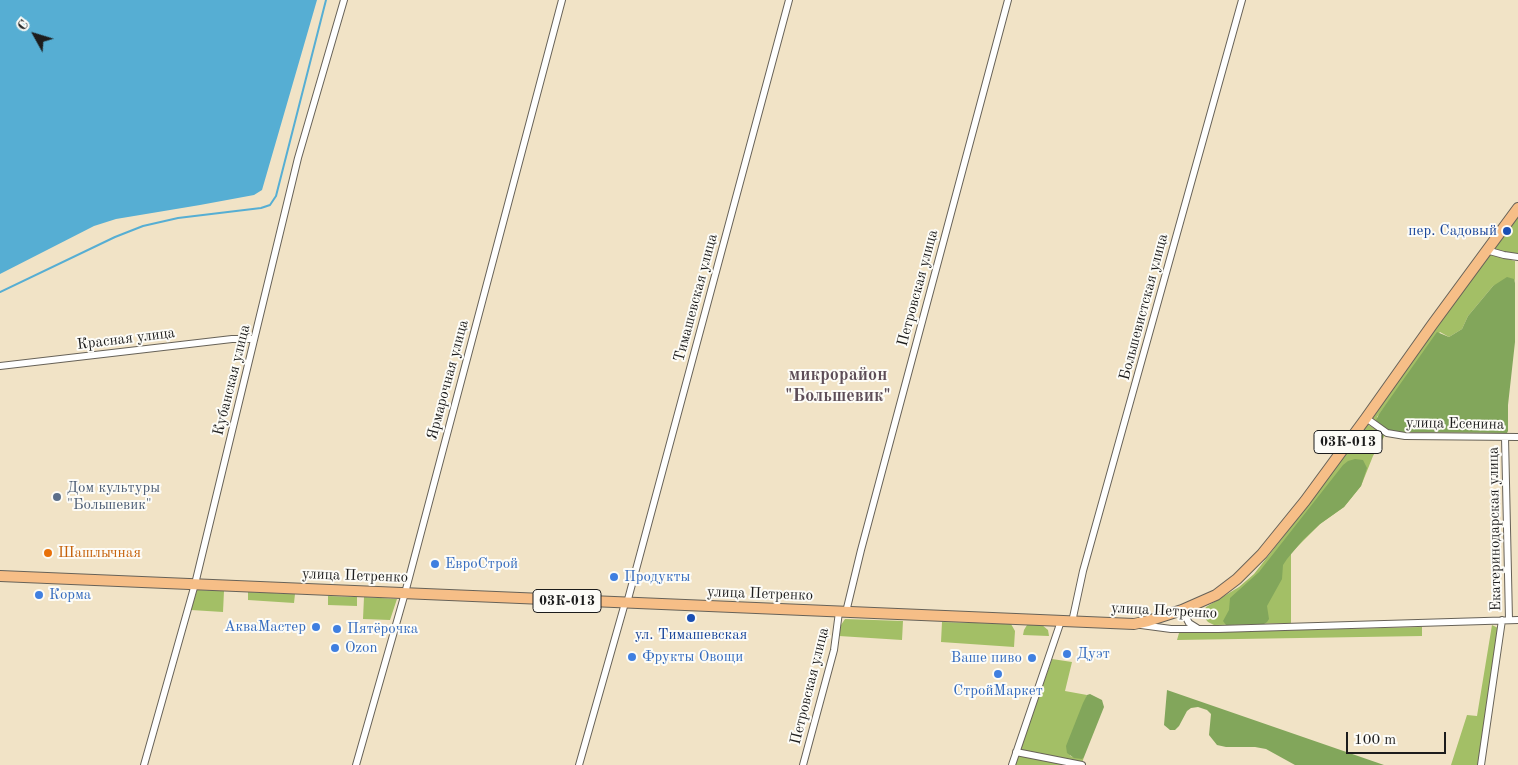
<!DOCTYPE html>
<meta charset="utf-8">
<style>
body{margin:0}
#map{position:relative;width:1518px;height:765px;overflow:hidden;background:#f1e3c6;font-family:"Old Standard TT",serif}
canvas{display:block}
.north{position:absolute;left:10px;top:10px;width:50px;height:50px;-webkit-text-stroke:4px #fdfcf7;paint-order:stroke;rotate:309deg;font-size:14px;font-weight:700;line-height:20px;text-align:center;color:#1c1c1c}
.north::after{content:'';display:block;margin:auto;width:18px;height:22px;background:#1c1c1c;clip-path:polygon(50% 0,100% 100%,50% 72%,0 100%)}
.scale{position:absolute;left:1346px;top:732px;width:100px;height:22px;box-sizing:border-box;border:2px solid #1c1c1c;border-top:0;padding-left:6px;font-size:15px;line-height:18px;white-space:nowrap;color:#1c1c1c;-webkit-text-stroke:4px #fdfcf7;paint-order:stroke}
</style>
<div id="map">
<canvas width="1518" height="765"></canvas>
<div class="north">С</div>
<div class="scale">100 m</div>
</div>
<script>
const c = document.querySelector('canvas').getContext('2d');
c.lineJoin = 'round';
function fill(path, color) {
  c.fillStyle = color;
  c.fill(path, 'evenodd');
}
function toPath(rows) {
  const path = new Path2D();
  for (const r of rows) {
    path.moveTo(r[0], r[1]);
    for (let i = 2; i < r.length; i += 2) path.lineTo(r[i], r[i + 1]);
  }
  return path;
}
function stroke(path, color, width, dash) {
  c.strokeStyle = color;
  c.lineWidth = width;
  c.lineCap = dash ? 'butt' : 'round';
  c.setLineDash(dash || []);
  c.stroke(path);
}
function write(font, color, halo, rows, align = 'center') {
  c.font = font + ' "Old Standard TT",serif';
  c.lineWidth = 4;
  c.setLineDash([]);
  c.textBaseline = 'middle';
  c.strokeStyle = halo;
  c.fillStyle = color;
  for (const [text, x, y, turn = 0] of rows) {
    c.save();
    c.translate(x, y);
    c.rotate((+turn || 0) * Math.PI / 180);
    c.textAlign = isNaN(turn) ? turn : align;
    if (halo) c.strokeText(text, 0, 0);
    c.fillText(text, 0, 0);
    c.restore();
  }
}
const green = toPath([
 [1518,216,1518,254,1495,251,1493,248],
 [1489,254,1515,261,1515,283,1514,279,1493,286,1468,316,1462,329,1449,337,1440,332,1377,417,1377,422,1372,418],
 [1367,424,1385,435,1373,456,1361,486,1344,507,1320,524,1291,553,1291,623,1214,625,1208,622,1202,615,1206,607,1239,587,1254,574,1309,504],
 [197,590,224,591,223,612,191,610],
 [248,592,295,594,294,603,248,600],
 [328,596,357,597,357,606,328,605],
 [364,597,397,599,390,620,363,619],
 [845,619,903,621,902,640,839,636,841,625],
 [942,622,1011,624,1015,631,1014,647,941,642],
 [1027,625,1042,625,1048,630,1049,636,1023,635,1024,630],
 [1492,625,1498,628,1478,765,1451,765,1467,715,1477,716],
 [1422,627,1422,636,1177,640,1179,633],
 [1052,659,1072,662,1065,691,1087,695,1070,756,1077,758,1084,757,1082,763,1020,750],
 [1018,755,1068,765,1015,765]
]);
const forest = toPath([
 [1507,277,1514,279,1515,283,1515,342,1508,405,1508,431,1507,433,1395,432,1385,429,1377,422,1376,420,1379,414,1437,332,1449,337,1462,329,1468,316,1493,286],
 [1355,459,1363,460,1367,468,1361,486,1344,507,1320,524,1303,540,1287,559,1283,565,1282,579,1267,606,1269,619,1267,622,1264,624,1226,625,1223,621,1229,610,1230,598,1259,572,1343,465,1348,461],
 [1167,690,1384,765,1295,765,1266,749,1255,747,1226,747,1217,745,1209,735,1211,714,1207,710,1198,707,1191,708,1187,711,1179,726,1175,730,1170,730,1164,725],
 [1090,694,1102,700,1104,707,1084,757,1082,759,1074,758,1067,753,1066,746,1083,703,1087,695]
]);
const water = toPath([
 [0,0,317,0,262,190,254,195,200,205,116,219,94,226,0,274]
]);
const stream = toPath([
 [0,292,115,237,143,226,178,218,261,208,270,205,276,196,326,0]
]);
const minor = toPath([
 [1486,250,1504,255,1518,257],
 [0,366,232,339,254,339],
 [1366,418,1387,433,1405,436,1518,437],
 [1505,437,1509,620],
 [627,603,789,0],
 [1182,610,1189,623,1197,628],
 [846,612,861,550,1008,0],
 [1072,622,1083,571,1242,0],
 [1141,625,1171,629,1218,629,1518,620],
 [1016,752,1082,765],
 [144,765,195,584,298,158,344,0],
 [356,765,405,593,562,0],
 [579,765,625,603],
 [803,765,834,650,839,612],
 [1012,765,1061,621],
 [1481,765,1502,620]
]);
const primary = toPath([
 [0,576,1134,624,1148,621,1182,610,1216,595,1237,579,1262,554,1305,501,1366,418,1432,325,1518,208]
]);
const markers = [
 [1507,231,5,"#1a4fb4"],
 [57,497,5,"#5c6f8a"],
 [48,553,5,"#e8710a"],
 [435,564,5,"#3f7fe0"],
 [614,577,5,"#3f7fe0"],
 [39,595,5,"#3f7fe0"],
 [691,618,5,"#1a4fb4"],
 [316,627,5,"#3f7fe0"],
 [337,629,5,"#3f7fe0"],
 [335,648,5,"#3f7fe0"],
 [1067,654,5,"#3f7fe0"],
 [632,657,5,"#3f7fe0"],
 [1032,658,5,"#3f7fe0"],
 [998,674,5,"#3f7fe0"]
];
const shields = [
 [1348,442,68],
 [567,601,68]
];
const shieldNames = [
 ["03К-013",1348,442],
 ["03К-013",567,601]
];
const transitNames = [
 ["пер. Садовый",1497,231],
 ["ул. Тимашевская",691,635,"center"]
];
const streetNames = [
 ["Петровская улица",918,288,-75],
 ["Тимашевская улица",696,298,-75],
 ["Большевистская улица",1144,307,-75],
 ["Красная улица",126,339,-7],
 ["Кубанская улица",232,380,-76],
 ["Ярмарочная улица",448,380,-75],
 ["улица Есенина",1455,424,1],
 ["Екатеринодарская улица",1495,529,-91],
 ["улица Петренко",355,576,2],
 ["улица Петренко",760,594,2],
 ["улица Петренко",1164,611,3],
 ["Петровская улица",810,686,-76]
];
const serviceNames = [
 ["Дом культуры",67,488],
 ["\"Большевик\"",67,505]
];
const foodNames = [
 ["Шашлычная",58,553]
];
const shopNames = [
 ["ЕвроСтрой",445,564],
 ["Продукты",624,577],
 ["Корма",49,595],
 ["АкваМастер",306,627,"right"],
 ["Пятёрочка",347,629],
 ["Ozon",345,648],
 ["Дуэт",1077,654],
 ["Фрукты Овощи",642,657],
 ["Ваше пиво",1022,658,"right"],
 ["СтройМаркет",998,691,"center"]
];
const quarterNames = [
 ["микрорайон",838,375],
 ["\"Большевик\"",838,396]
];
fill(green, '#a3bf66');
fill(forest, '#82a65b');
fill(water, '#56aed3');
stroke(stream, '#56aed3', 2);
stroke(minor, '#676258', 8);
stroke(primary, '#676258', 12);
stroke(minor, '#fff', 6);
stroke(primary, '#f6be87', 10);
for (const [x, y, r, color] of markers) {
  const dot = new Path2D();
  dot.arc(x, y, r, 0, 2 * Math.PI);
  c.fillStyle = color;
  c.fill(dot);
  stroke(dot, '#fdfcf7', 2);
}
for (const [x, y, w] of shields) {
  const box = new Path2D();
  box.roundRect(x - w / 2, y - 11.5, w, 23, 4);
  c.fillStyle = '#fdfcf7';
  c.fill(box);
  stroke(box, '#1c1c1c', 1);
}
write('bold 14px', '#1c1c1c', null, shieldNames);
write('15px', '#164399', '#fdfcf7', transitNames, 'right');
write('15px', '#1c1c1c', '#fdfcf7', streetNames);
write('15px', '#4e5e75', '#fdfcf7', serviceNames, 'left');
write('15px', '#c56008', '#fdfcf7', foodNames, 'left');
write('15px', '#366cbe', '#fdfcf7', shopNames, 'left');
write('bold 18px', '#5d4d57', '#fdfcf7', quarterNames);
</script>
